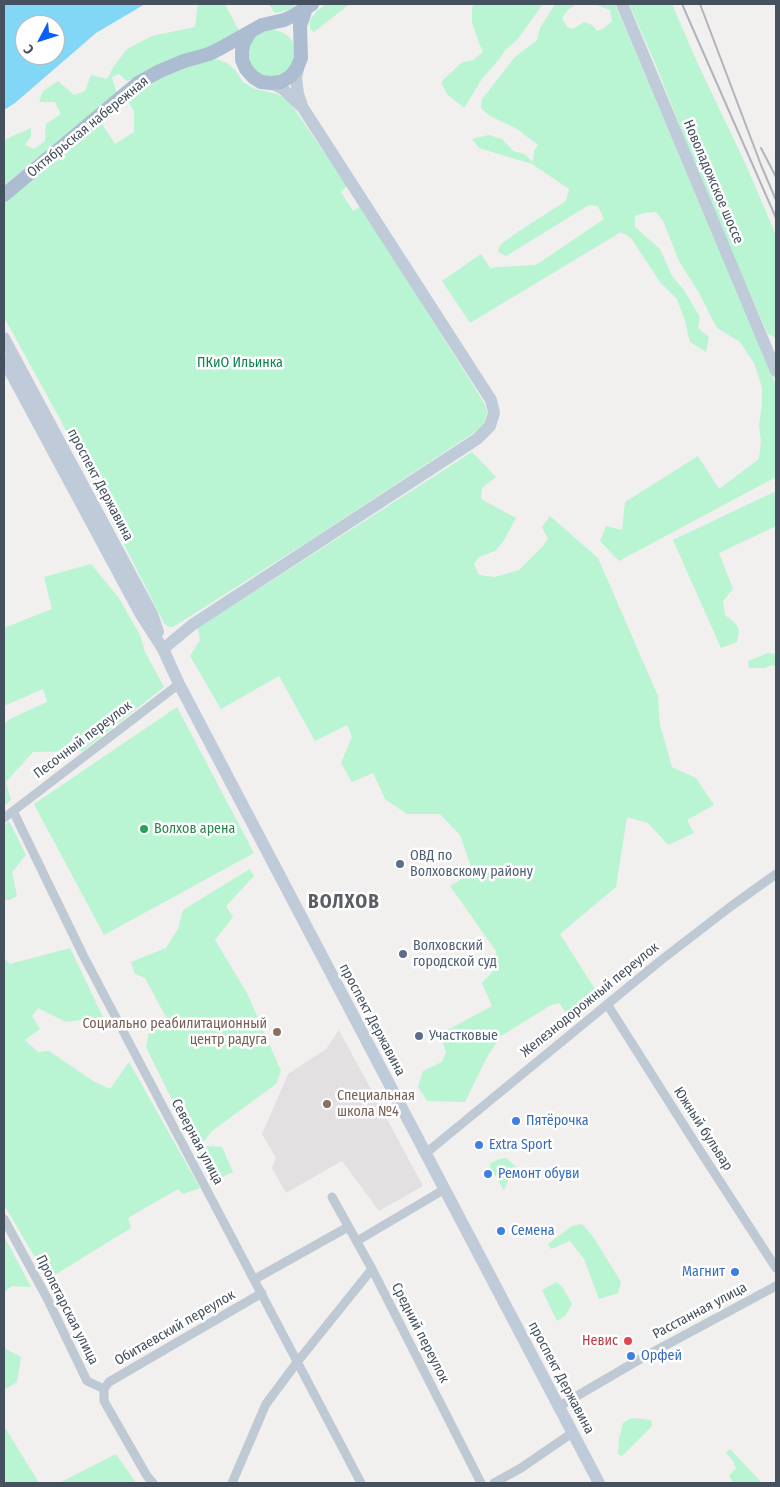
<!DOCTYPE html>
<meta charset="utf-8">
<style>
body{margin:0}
#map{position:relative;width:780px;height:1487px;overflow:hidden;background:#f2efef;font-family:"Fira Sans Condensed",sans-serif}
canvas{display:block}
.frame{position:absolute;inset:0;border:5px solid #45515f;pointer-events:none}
.north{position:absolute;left:15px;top:15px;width:50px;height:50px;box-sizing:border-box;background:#fff;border:1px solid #b5b9bf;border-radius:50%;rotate:230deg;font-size:14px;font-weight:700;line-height:20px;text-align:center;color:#45515f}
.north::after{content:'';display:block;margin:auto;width:18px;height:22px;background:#0561f6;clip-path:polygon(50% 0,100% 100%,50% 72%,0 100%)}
</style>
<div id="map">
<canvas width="780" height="1487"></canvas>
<div class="frame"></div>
<div class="north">С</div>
</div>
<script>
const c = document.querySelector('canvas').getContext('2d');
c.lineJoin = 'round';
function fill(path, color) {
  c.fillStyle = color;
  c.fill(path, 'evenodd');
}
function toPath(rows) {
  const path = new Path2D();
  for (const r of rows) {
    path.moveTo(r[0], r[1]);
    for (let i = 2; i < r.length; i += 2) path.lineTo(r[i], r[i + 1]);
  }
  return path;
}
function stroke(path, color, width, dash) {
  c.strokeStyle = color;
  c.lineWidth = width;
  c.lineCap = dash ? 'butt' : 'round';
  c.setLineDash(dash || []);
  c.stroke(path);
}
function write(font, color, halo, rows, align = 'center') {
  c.font = font + ' "Fira Sans Condensed",sans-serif';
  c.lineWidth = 5;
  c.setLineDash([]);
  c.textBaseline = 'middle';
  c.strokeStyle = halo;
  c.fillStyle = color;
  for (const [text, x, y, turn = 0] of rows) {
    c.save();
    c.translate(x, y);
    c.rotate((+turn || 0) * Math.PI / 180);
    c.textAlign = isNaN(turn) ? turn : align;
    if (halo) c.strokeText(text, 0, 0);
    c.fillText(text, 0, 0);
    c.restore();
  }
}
const education = toPath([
 [339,1030,423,1186,379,1211,342,1161,286,1193,272,1168,276,1158,262,1134,288,1074,326,1049]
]);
const green = toPath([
 [198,4,225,4,239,31,210,47,139,77,127,81,119,74,112,77,117,94,4,185,4,140,31,128,31,136,25,145,34,149,45,141,46,124,61,114,55,102,39,102,43,91,58,81,74,95,85,91,91,75,107,79,114,66,127,49,152,36,195,27],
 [264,4,296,4,292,9,275,13,269,4],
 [326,4,353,4,347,6,314,32,310,29,310,20,318,10],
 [475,4,543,4,517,40,505,50,500,58,482,79,464,108,447,94,441,82,461,63,473,60,483,52,479,43,472,22,472,7],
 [555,4,576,4,568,10,562,18,567,27,573,29,584,22,592,25,597,31,604,28,612,21,610,10,594,4,615,4,776,385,776,481,774,478,619,561,600,541,606,526,622,530,625,502,698,456,719,489,759,459,761,442,759,425,762,405,762,387,754,363,740,342,717,328,699,293,679,261,663,221,656,212,644,213,635,216,635,227,660,249,672,276,684,290,700,317,698,328,709,337,706,352,690,342,685,321,677,299,660,282,631,238,621,232,470,323,442,281,481,254,490,268,499,267,536,265,604,219,598,206,589,205,506,256,498,252,500,245,519,231,566,201,569,189,532,164,479,148,472,139,489,135,502,139,513,151,524,154,533,162,534,151,538,145,517,129,490,116,481,108,482,99,515,57,537,40,540,28],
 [629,4,672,4,697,62,746,165,776,235,776,338,768,334,714,212,655,63],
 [266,30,275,30,284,33,291,39,295,48,296,58,292,67,277,78,258,75,247,60,250,41,257,34],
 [214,58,227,63,236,71,243,82,255,89,277,94,287,99,293,107,347,186,341,192,353,211,361,206,481,398,485,405,487,413,484,424,475,432,306,543,173,627,169,627,164,623,61,421,4,317,4,203,102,124,115,144,134,132,134,112,128,101,141,91,162,78,185,68],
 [472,452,496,477,482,488,481,499,516,518,503,542,495,551,479,557,474,564,479,575,495,577,519,570,543,546,548,539,542,527,550,516,598,558,658,696,660,725,672,767,696,778,714,805,687,820,694,833,668,845,648,823,627,817,616,887,560,934,600,997,570,1018,559,1003,551,1005,501,1036,487,1057,465,1102,427,1101,418,1087,423,1071,442,1062,446,1052,440,1034,492,1006,482,983,494,970,496,951,450,886,473,872,460,835,440,814,407,814,385,799,373,773,352,782,341,763,352,737,347,725,315,741,279,676,221,709,190,656,200,640,198,628],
 [774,492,776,496,776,526,719,553,733,589,723,601,725,615,736,624,739,630,737,642,721,648,673,540],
 [91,564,119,598,140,635,145,652,164,687,83,751,33,752,6,782,11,800,4,806,4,724,10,719,47,702,43,689,4,706,4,628,52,609,44,577],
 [768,653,776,654,776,667,772,665,764,668,749,668,748,661],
 [177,707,254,853,104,935,34,804],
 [9,821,26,855,12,872,17,896,9,900,4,900,4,825],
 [250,869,254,876,226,906,233,917,215,940,247,993,281,1071,276,1084,212,1131,203,1142,205,1146,222,1147,233,1172,212,1181,146,1047,149,1032,167,1019,145,978,135,974,131,962,166,948,178,929,183,910],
 [70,948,103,1017,66,1022,38,1008,32,1016,40,1029,25,1040,38,1052,49,1051,93,1081,110,1089,129,1062,200,1188,183,1194,178,1189,128,1218,131,1228,48,1279,4,1205,4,958,10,964],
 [506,1158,521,1171,521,1176,509,1176,508,1181,504,1190,490,1167,491,1163,499,1159],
 [582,1224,592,1235,621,1282,618,1293,599,1299,584,1259,570,1241,551,1249,548,1244,572,1226],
 [4,1236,31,1287,12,1286,4,1292],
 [557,1282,563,1288,572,1304,566,1315,557,1321,542,1290],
 [4,1348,21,1357,17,1382,4,1390],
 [634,1418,651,1420,652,1426,622,1456,618,1454,619,1439,623,1423,629,1419],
 [4,1426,39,1483,4,1483],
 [730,1449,762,1483,733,1483,729,1476,736,1468,733,1461,726,1453],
 [116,1454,136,1483,59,1483]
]);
const water = toPath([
 [4,4,145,4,96,33,15,103,4,110],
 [25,25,55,25,55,55,25,55]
]);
const street = toPath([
 [13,811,83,955,361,1483],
 [4,818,179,684],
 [607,1004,697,1146,776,1268],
 [426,1153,660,961,730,907,776,874],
 [332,1197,372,1269,481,1483],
 [4,1219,47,1298,87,1381,104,1389,104,1401,147,1476,153,1483],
 [357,1241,445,1189],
 [255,1279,348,1227],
 [104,1389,109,1382,262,1293],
 [558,1407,642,1358,776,1286],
 [232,1483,266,1404,298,1361,372,1269],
 [494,1483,521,1468,572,1433]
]);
const secondary = toPath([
 [622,4,776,371],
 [299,64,296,78,298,94,302,106],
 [4,338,152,614,158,632],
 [4,360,140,613,163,649,179,684,599,1483],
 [163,649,192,625,477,439,490,426,494,413,491,400,303,108,283,89,271,83]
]);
const primary = toPath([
 [249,34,244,42,242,51,242,60,246,69,253,77,261,82,271,83,281,82,291,76,297,68,301,58,300,26,306,8],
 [4,195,138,83,160,71,184,61,209,54,221,48,262,25,284,20,295,15,312,4]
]);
const rail = toPath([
 [682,4,776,218],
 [700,4,761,165,776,200],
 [761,148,776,177]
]);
const markers = [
 [144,829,5,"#2e9e5b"],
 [400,864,5,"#5c6f8a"],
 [403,954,5,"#5c6f8a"],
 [277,1032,5,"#8d6e63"],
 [419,1036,5,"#5c6f8a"],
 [327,1104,5,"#8d6e63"],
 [516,1121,5,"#3f7fe0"],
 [479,1145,5,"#3f7fe0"],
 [488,1174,5,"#3f7fe0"],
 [501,1231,5,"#3f7fe0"],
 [735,1272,5,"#3f7fe0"],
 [628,1341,5,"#e0444e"],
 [631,1356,5,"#3f7fe0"]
];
const streetNames = [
 ["Октябрьская набережная",88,127,-39],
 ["Новоладожское шоссе",713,182,67],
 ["проспект Державина",100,485,62],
 ["Песочный переулок",83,740,-37],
 ["Железнодорожный переулок",590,1000,-39],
 ["проспект Державина",372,1020,62],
 ["Южный бульвар",703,1129,57],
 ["Северная улица",197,1142,62],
 ["Пролетарская улица",67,1310,63],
 ["Расстанная улица",700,1311,-28],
 ["Обитаевский переулок",175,1328,-30],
 ["Средний переулок",420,1333,63],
 ["проспект Державина",561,1378,62]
];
const parkNames = [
 ["ПКиО Ильинка",240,363]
];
const leisureNames = [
 ["Волхов арена",154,829]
];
const serviceNames = [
 ["ОВД по",410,856],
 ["Волховскому району",410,872],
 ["Волховский",413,946],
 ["городской суд",413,962],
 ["Участковые",429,1036]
];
const educationNames = [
 ["Социально реабилитационный",267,1024],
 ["центр радуга",267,1040],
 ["Специальная",337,1096,"left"],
 ["школа №4",337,1112,"left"]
];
const shopNames = [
 ["Пятёрочка",526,1121],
 ["Extra Sport",489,1145],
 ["Ремонт обуви",498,1174],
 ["Семена",511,1231],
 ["Магнит",725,1272,"right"],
 ["Орфей",641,1356]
];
const healthNames = [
 ["Невис",618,1341]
];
const districtNames = [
 ["ВОЛХОВ",344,903]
];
fill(education, '#e3e0e1');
fill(green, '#b9f4d3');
fill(water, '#82d7f6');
stroke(street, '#bec9d3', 9);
stroke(secondary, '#c0cbda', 12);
stroke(primary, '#acbdd1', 14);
stroke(rail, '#b1b4bb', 2);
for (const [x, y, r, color] of markers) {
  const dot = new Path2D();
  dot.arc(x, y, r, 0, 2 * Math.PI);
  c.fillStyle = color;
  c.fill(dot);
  stroke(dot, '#fff', 2);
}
write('14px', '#45515f', '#fff', streetNames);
write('14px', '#0d834f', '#fff', parkNames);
write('14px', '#27864d', '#fff', leisureNames, 'left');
write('14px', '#4e5e75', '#fff', serviceNames, 'left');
write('14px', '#785e54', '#fff', educationNames, 'right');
write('14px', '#366cbe', '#fff', shopNames, 'left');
write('14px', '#be3a42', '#fff', healthNames, 'right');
c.letterSpacing = '1px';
write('bold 19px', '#5b5f65', '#fff', districtNames);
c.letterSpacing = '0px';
</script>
